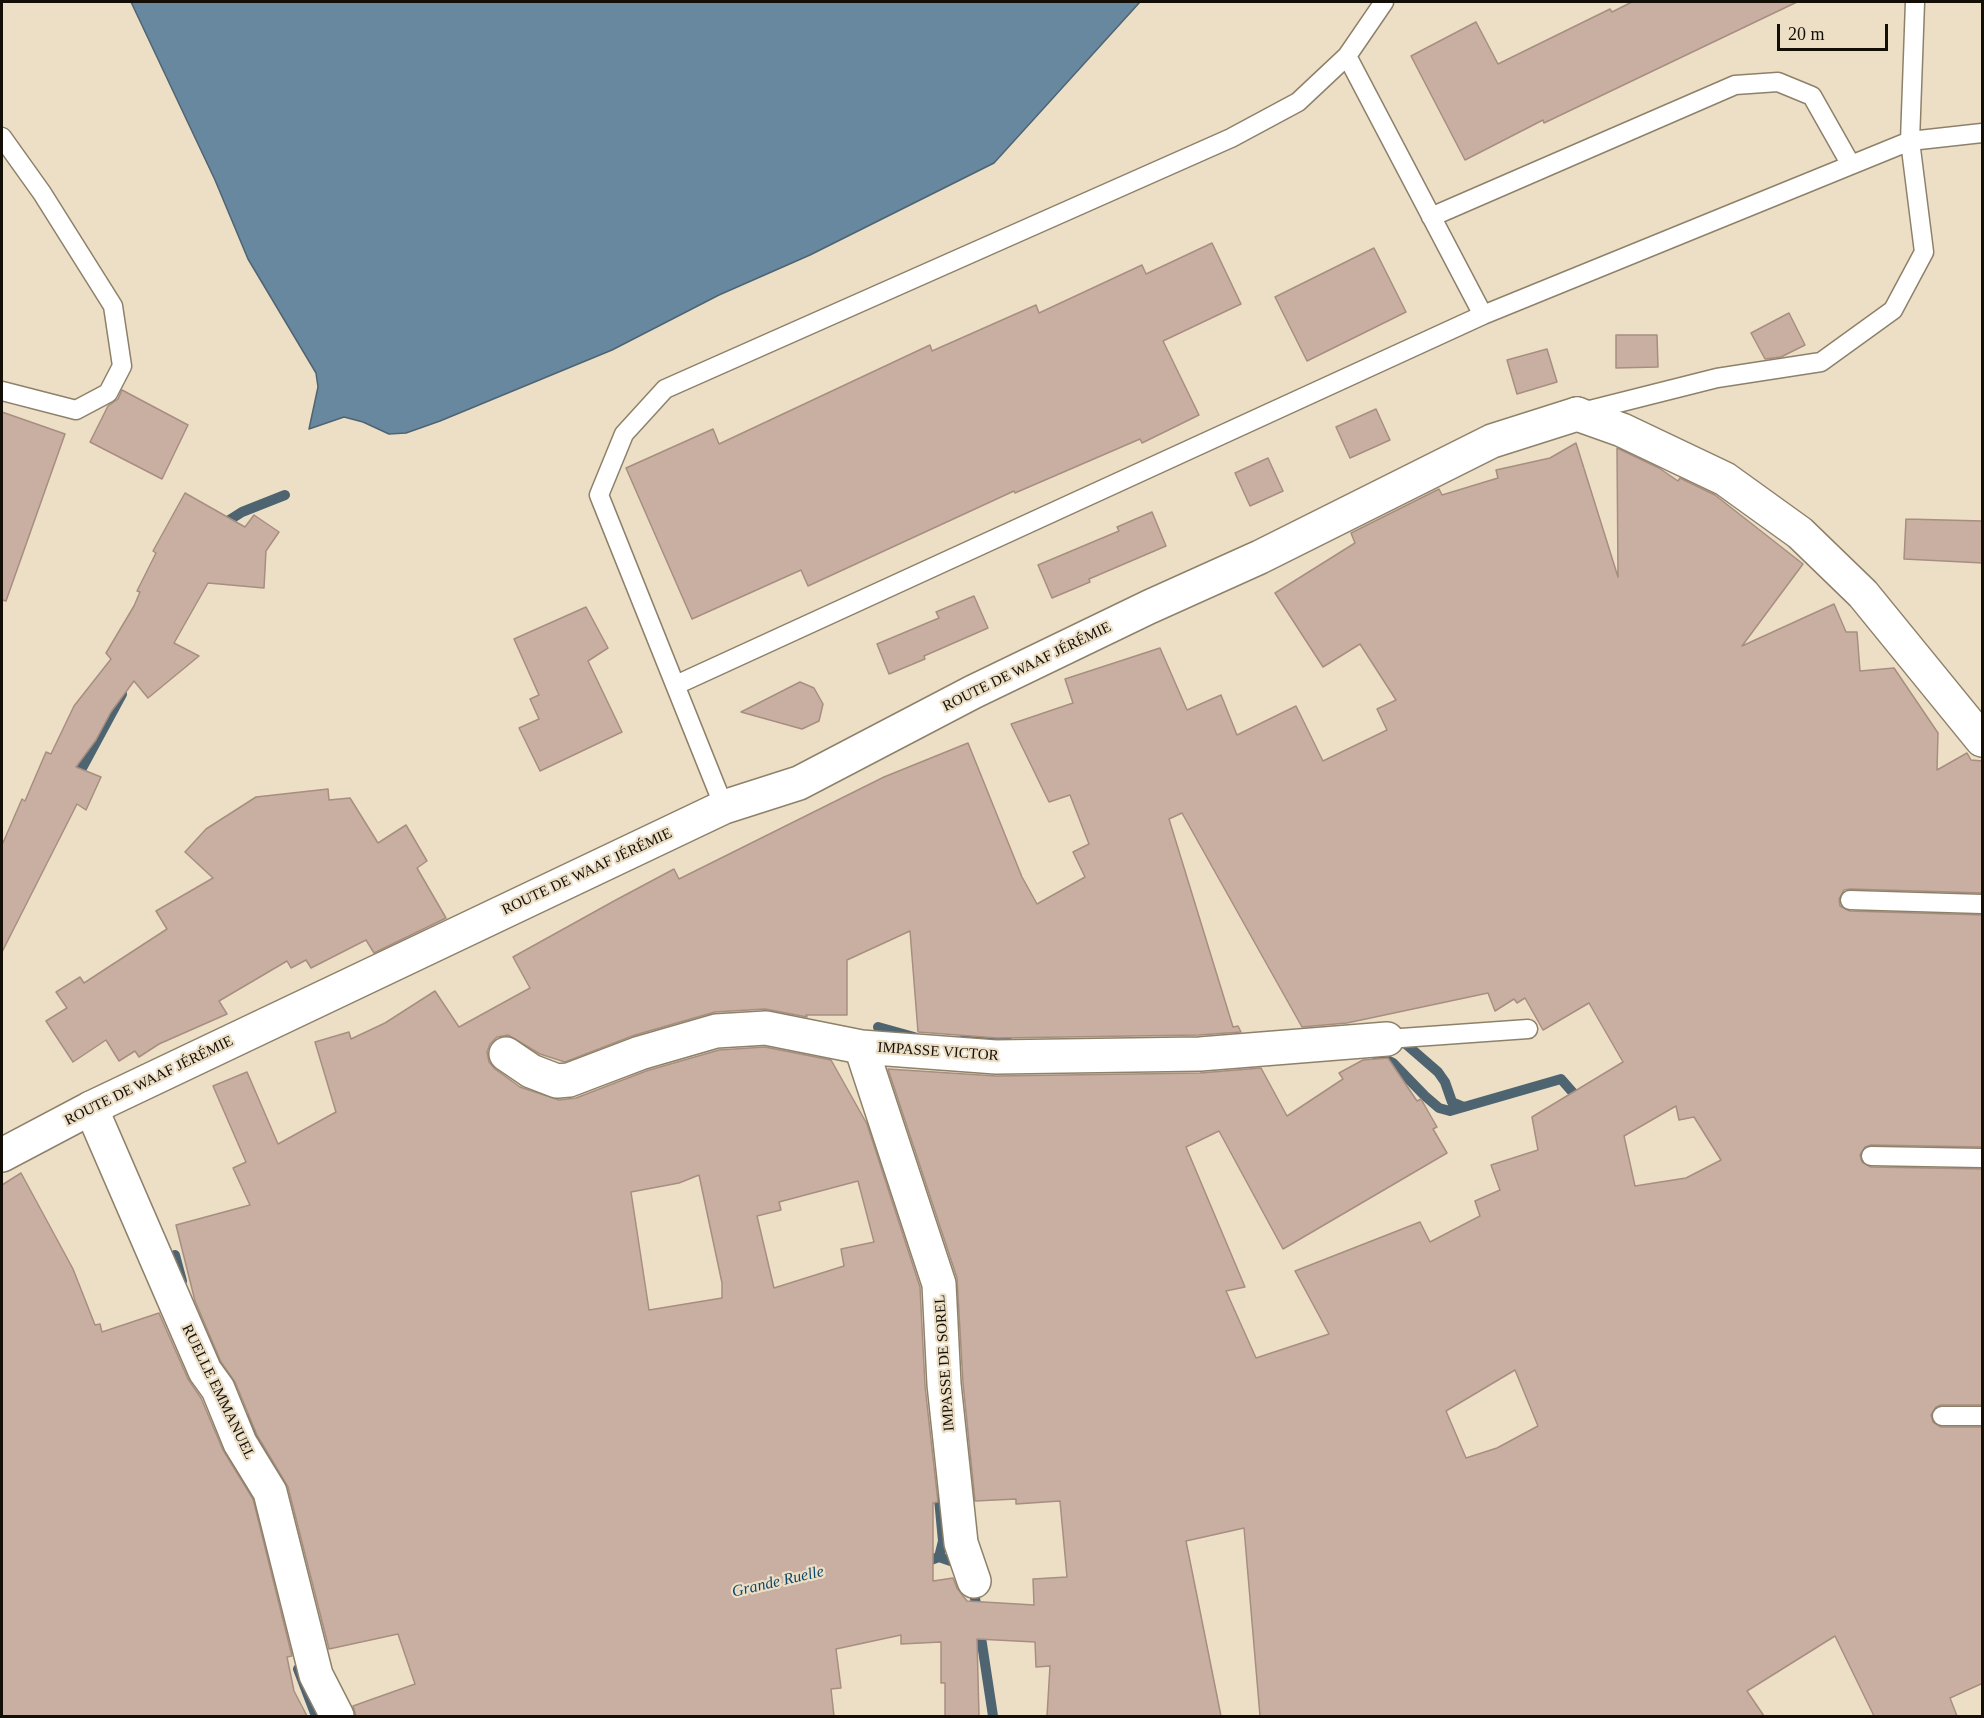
<!DOCTYPE html>
<meta charset="utf-8">
<style>
body{margin:0}
#map{position:relative;width:1984px;height:1718px;overflow:hidden;background:#eddfc6;font-family:Georgia,serif}
canvas{display:block}
.frame{position:absolute;inset:0;border:3px solid #130f07;pointer-events:none}
.scale{position:absolute;left:1777px;top:24px;width:111px;height:27px;box-sizing:border-box;border:3px solid #130f07;border-top:0;padding-left:8px;font-size:18px;line-height:21px;white-space:nowrap;color:#130f07;-webkit-text-stroke:4px #eddfc6;paint-order:stroke}
</style>
<div id="map">
<canvas width="1984" height="1718"></canvas>
<div class="frame"></div>
<div class="scale">20 m</div>
</div>
<script>
const c = document.querySelector('canvas').getContext('2d');
c.lineJoin = 'round';
function fill(path, color) {
  c.fillStyle = color;
  c.fill(path, 'evenodd');
}
function toPath(rows) {
  const path = new Path2D();
  for (const r of rows) {
    path.moveTo(r[0], r[1]);
    for (let i = 2; i < r.length; i += 2) path.lineTo(r[i], r[i + 1]);
  }
  return path;
}
function stroke(path, color, width, dash) {
  c.strokeStyle = color;
  c.lineWidth = width;
  c.lineCap = dash ? 'butt' : 'round';
  c.setLineDash(dash || []);
  c.stroke(path);
}
function write(font, color, halo, rows, align = 'center') {
  c.font = font + ' Georgia,serif';
  c.lineWidth = 4.5;
  c.setLineDash([]);
  c.textBaseline = 'middle';
  c.strokeStyle = halo;
  c.fillStyle = color;
  for (const [text, x, y, turn = 0] of rows) {
    c.save();
    c.translate(x, y);
    c.rotate((+turn || 0) * Math.PI / 180);
    c.textAlign = isNaN(turn) ? turn : align;
    if (halo) c.strokeText(text, 0, 0);
    c.fillText(text, 0, 0);
    c.restore();
  }
}
const water = toPath([
 [131,2,1140,2,994,163,810,255,719,295,612,350,440,421,406,433,389,434,363,422,344,417,309,429,318,387,316,373,248,259,215,180,131,2]
]);
const stream = toPath([
 [220,526,242,512,285,495],
 [75,781,122,694],
 [878,1027,914,1037],
 [1400,1039,1438,1072,1445,1082,1452,1102,1464,1107],
 [962,1041,983,1038,1009,1043],
 [1371,1052,1393,1063,1425,1096,1439,1108,1450,1111,1561,1079,1582,1103],
 [175,1255,182,1281],
 [247,1419,266,1456],
 [939,1557,943,1541,939,1499],
 [920,1564,939,1557,962,1565],
 [973,1585,993,1716],
 [298,1669,316,1716]
]);
const building = toPath([
 [1632,2,1797,2,1544,123,1543,120,1465,160,1411,56,1476,22,1498,64,1610,9,1612,12,1632,2],
 [1212,243,1241,304,1163,341,1199,415,1142,443,1140,439,1015,493,1014,491,808,586,801,570,692,619,626,468,713,429,719,444,930,345,932,351,1036,305,1039,313,1142,265,1146,274,1212,243],
 [1374,248,1406,312,1307,361,1275,297,1374,248],
 [1789,313,1805,345,1781,357,1765,359,1751,333,1789,313],
 [1616,335,1657,335,1658,367,1616,368,1616,335],
 [1547,349,1557,382,1517,394,1507,360,1547,349],
 [122,390,188,425,162,479,90,442,108,406,118,399,122,390],
 [1376,409,1390,440,1350,458,1336,427,1376,409],
 [2,412,65,434,6,601,2,600,2,412],
 [1576,443,1618,577,1617,448,1659,468,1678,481,1680,478,1715,495,1803,564,1742,646,1834,604,1846,632,1857,632,1860,671,1894,668,1938,733,1937,770,1967,753,1971,760,1983,761,1983,893,1850,889,1844,890,1839,899,1840,906,1850,911,1983,915,1983,1147,1871,1145,1865,1147,1860,1155,1862,1162,1871,1167,1983,1169,1983,1405,1941,1405,1936,1407,1931,1415,1933,1422,1941,1427,1983,1427,1983,1683,1950,1698,1957,1716,1874,1716,1835,1636,1747,1691,1764,1716,1260,1716,1244,1528,1186,1541,1221,1716,1047,1716,1050,1666,1036,1667,1035,1642,977,1639,979,1716,945,1716,945,1683,941,1683,941,1642,901,1644,901,1635,836,1649,841,1688,831,1689,834,1716,356,1716,353,1706,415,1684,398,1634,329,1649,288,1487,257,1435,235,1382,221,1362,195,1301,176,1225,250,1205,233,1168,246,1162,213,1086,247,1072,278,1144,336,1112,315,1042,349,1032,351,1039,385,1023,435,991,459,1027,530,988,513,957,614,901,674,869,679,879,884,777,968,743,1022,877,1037,904,1085,877,1073,852,1089,844,1070,795,1049,802,1011,724,1073,703,1065,679,1160,648,1187,710,1221,695,1237,735,1296,706,1323,761,1387,730,1377,709,1396,700,1360,644,1323,667,1275,593,1355,543,1351,533,1439,489,1442,495,1498,478,1496,470,1550,458,1576,443],
 [1182,813,1302,1027,1347,1023,1488,993,1495,1011,1514,999,1517,1003,1525,998,1543,1030,1589,1003,1623,1062,1532,1117,1538,1150,1491,1165,1500,1190,1475,1201,1480,1216,1430,1242,1420,1222,1295,1271,1329,1334,1256,1358,1226,1291,1245,1287,1186,1147,1219,1131,1283,1249,1447,1153,1433,1129,1437,1127,1421,1099,1417,1101,1388,1058,1363,1060,1339,1073,1343,1079,1287,1116,1261,1068,1200,1073,996,1076,888,1069,957,1278,963,1383,975,1501,1016,1499,1016,1504,1060,1501,1067,1577,1033,1579,1034,1605,967,1601,957,1588,953,1578,933,1581,933,1503,938,1502,925,1386,920,1287,867,1124,831,1060,765,1047,719,1050,646,1071,576,1098,559,1100,520,1087,495,1069,489,1062,487,1052,490,1044,497,1037,508,1035,540,1054,565,1062,635,1035,715,1012,765,1009,807,1017,806,1015,847,1015,847,960,910,931,918,1032,997,1038,1199,1035,1241,1032,1238,1026,1233,1027,1169,819,1182,813],
 [1676,1106,1679,1120,1694,1117,1721,1160,1686,1178,1635,1186,1624,1136,1676,1106],
 [699,1175,722,1283,722,1298,649,1310,631,1192,679,1183,699,1175],
 [858,1181,874,1242,841,1249,844,1266,774,1288,757,1216,781,1210,779,1202,858,1181],
 [1515,1370,1538,1426,1497,1448,1466,1458,1446,1411,1515,1370],
 [1268,458,1283,491,1250,506,1235,473,1268,458],
 [185,493,245,527,254,515,279,532,266,551,264,588,208,583,174,643,199,656,148,698,134,681,111,712,96,740,76,767,101,777,86,810,77,804,2,952,2,845,22,799,25,801,46,752,51,754,74,706,111,659,106,653,134,606,140,592,137,591,156,553,153,551,185,493],
 [1152,512,1166,546,1089,579,1090,582,1052,598,1038,565,1119,531,1117,527,1152,512],
 [1906,519,1983,521,1983,563,1904,559,1906,519],
 [974,596,988,628,924,656,925,659,889,674,877,644,939,618,936,612,974,596],
 [586,607,608,648,588,661,622,732,540,771,519,728,539,719,530,699,539,695,514,639,586,607],
 [800,682,814,688,823,704,819,721,802,729,741,712,800,682],
 [328,789,329,800,350,798,378,843,406,825,427,861,417,868,446,918,374,953,366,940,311,968,306,960,291,968,287,961,219,1001,227,1014,159,1044,139,1057,135,1051,119,1061,106,1040,73,1062,46,1021,67,1008,56,992,80,977,84,983,167,929,156,911,213,878,185,852,206,829,256,797,328,789],
 [21,1173,73,1269,95,1325,100,1324,102,1332,159,1313,188,1379,201,1398,223,1450,253,1499,292,1656,287,1657,294,1691,307,1716,2,1716,2,1185,21,1173]
]);
const lane = toPath([
 [1347,56,1483,315],
 [2,137,42,193,113,306,122,366,108,393,76,410,2,391],
 [1431,217,1735,85,1778,82,1812,96,1851,165],
 [1582,412,1717,378,1821,362,1893,310,1924,252,1910,141,1915,2],
 [676,685,1483,315,1910,141,1982,133],
 [724,807,599,495,624,434,665,389,1231,138,1298,102,1347,56,1384,2],
 [1850,900,1982,904],
 [1387,1039,1528,1029],
 [1871,1156,1982,1158],
 [1942,1416,1982,1416]
]);
const street = toPath([
 [1577,414,1622,430,1725,479,1800,533,1863,594,1982,740],
 [861,1047,939,1284,944,1384,961,1543,974,1581],
 [506,1054,531,1071,557,1081,569,1080,640,1053,716,1031,766,1028,861,1047,996,1057,1200,1054,1387,1039],
 [91,1108,205,1371,218,1389,240,1443,270,1492,316,1675,337,1716]
]);
const secondary = toPath([
 [2,1155,91,1108,724,807,799,783,973,692,1149,607,1260,557,1492,441,1577,414]
]);
const streetNames = [
 ["ROUTE DE WAAF JÉRÉMIE",1027,667,-26],
 ["ROUTE DE WAAF JÉRÉMIE",587,872,-25],
 ["IMPASSE VICTOR",938,1052,4],
 ["ROUTE DE WAAF JÉRÉMIE",149,1081,-26],
 ["IMPASSE DE SOREL",945,1363,-94],
 ["RUELLE EMMANUEL",218,1392,64]
];
const waterNames = [
 ["Grande Ruelle",778,1582,-13]
];
fill(water, '#68889f');
stroke(water, '#4e6471', 1.5);
stroke(stream, '#4e6471', 10);
fill(building, '#c9afa1');
stroke(building, '#a78e80', 1.5);
stroke(lane, '#8e816a', 21);
stroke(street, '#8e816a', 36);
stroke(secondary, '#8e816a', 36);
stroke(lane, '#fff', 18);
stroke(street, '#fff', 33);
stroke(secondary, '#fff', 33);
write('15px', '#130f07', '#eddfc6', streetNames);
write('italic 16px', '#0b4768', '#eddfc6', waterNames);
</script>
